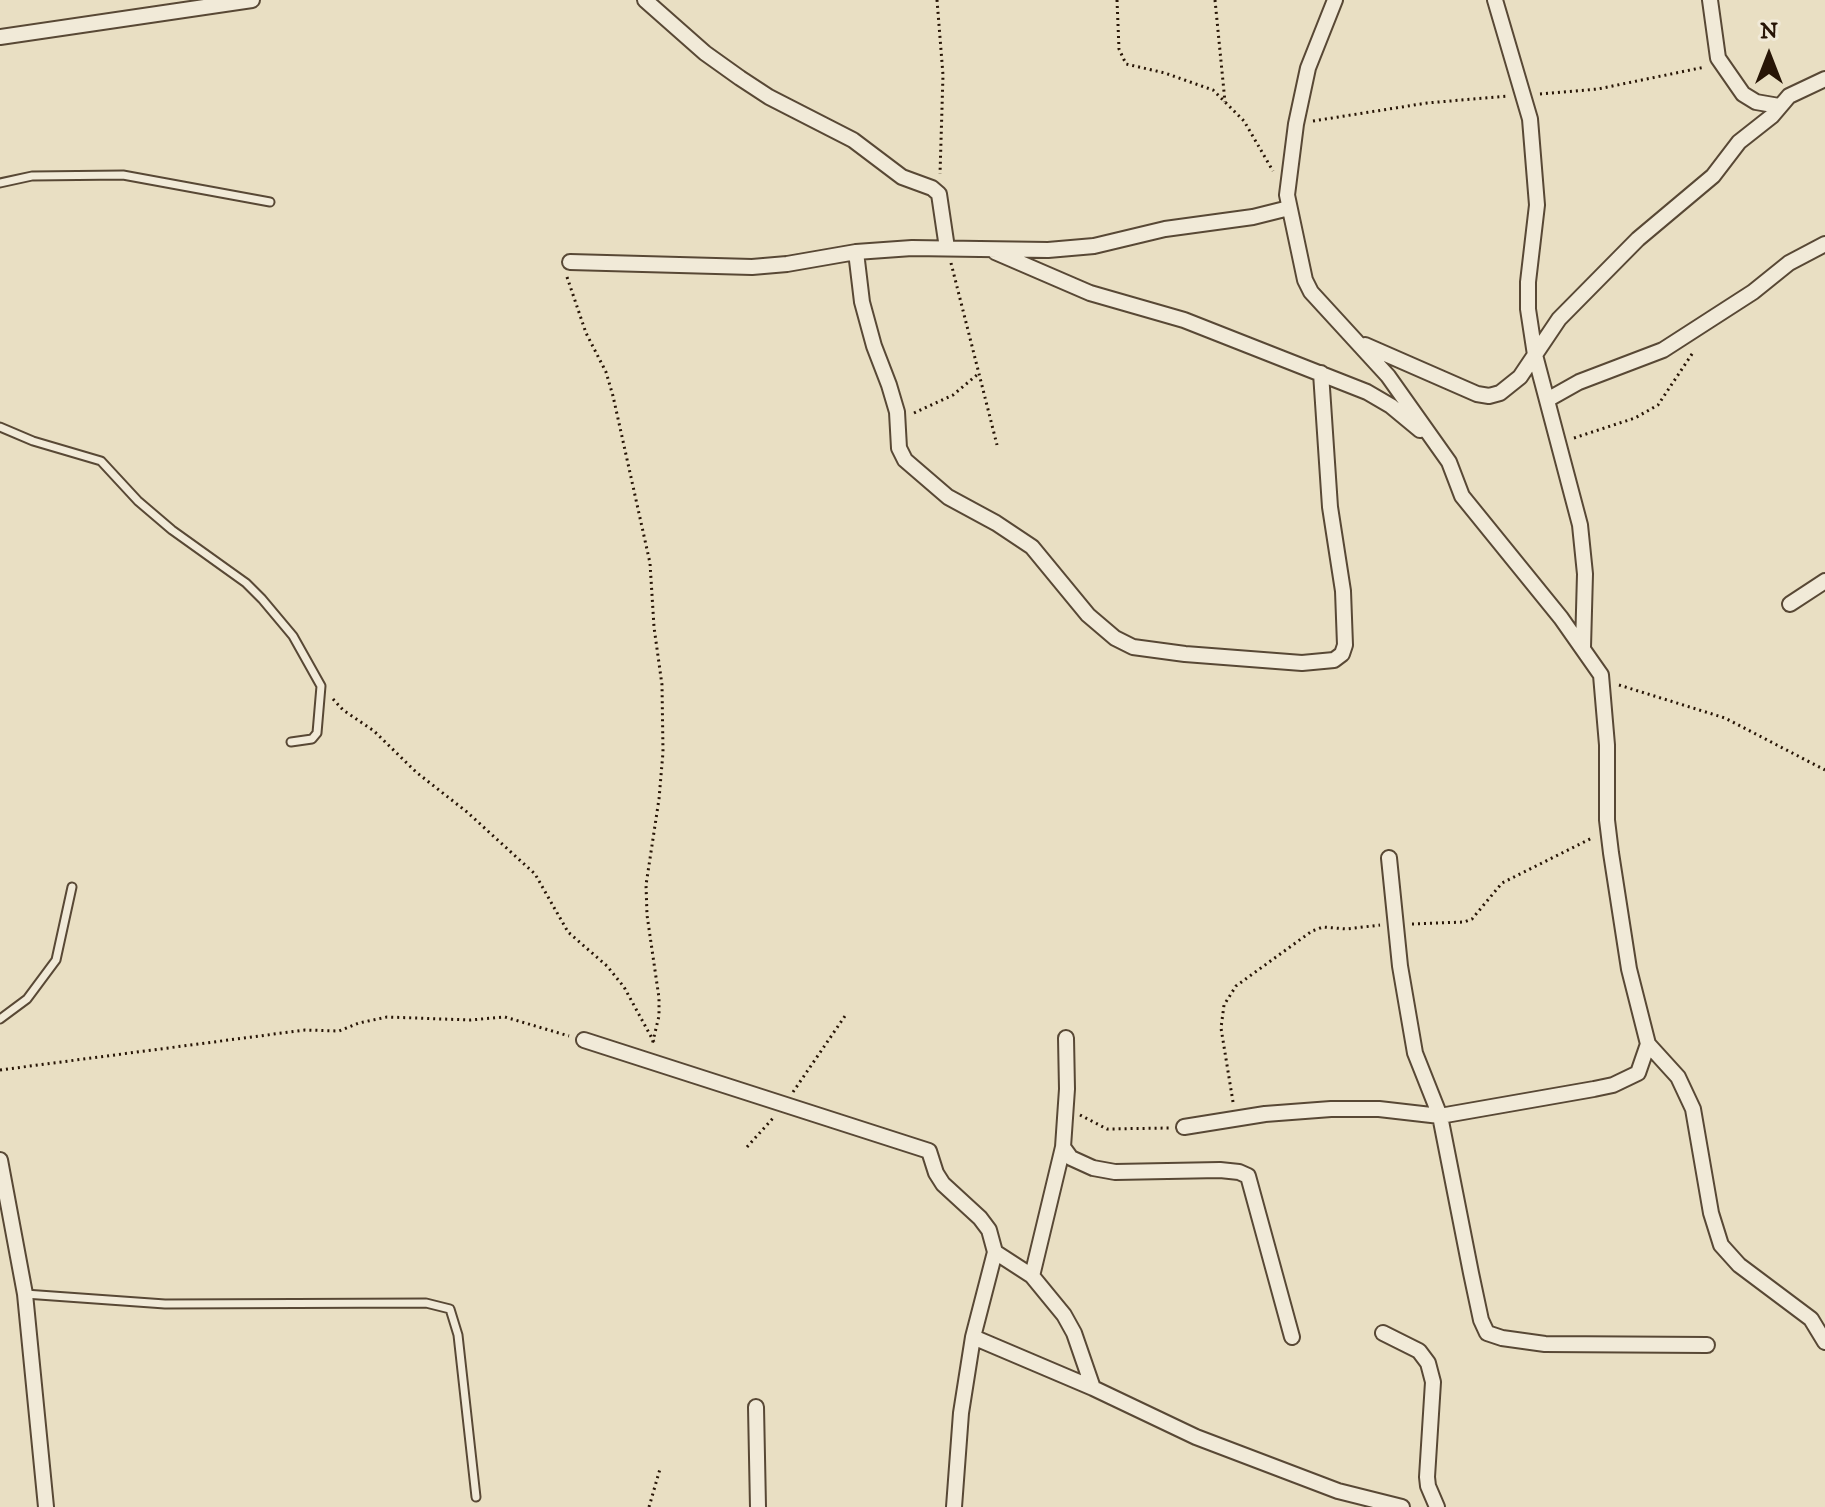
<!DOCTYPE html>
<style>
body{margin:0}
#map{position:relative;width:1825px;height:1507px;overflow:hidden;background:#e9dfc3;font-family:"IM FELL DW Pica",serif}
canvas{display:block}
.north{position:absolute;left:1729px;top:16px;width:80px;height:80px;-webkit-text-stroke:6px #f1ead8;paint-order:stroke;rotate:0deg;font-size:22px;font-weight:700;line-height:32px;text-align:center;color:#271506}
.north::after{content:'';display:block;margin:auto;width:28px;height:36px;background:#271506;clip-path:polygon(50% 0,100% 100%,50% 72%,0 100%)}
</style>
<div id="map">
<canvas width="1825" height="1507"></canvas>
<div class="north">N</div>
</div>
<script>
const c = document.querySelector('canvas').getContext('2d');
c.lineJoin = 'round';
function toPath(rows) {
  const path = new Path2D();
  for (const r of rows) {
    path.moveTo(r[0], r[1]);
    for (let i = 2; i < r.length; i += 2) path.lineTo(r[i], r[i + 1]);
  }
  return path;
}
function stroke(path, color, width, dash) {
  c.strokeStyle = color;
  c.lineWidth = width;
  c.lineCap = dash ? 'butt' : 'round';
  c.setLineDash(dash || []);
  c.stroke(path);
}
const path = toPath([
 [937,0,943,75,940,174],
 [1117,0,1119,49,1126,64,1165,73,1213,90,1244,121,1273,171],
 [1215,0,1225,102],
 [1540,94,1598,89,1705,67],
 [1313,121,1427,103,1508,96],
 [951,263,997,445],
 [567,277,586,333,606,372,613,396,650,563,654,627,662,685,663,752,659,799,646,885,647,915,659,998,659,1016,652,1045],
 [914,413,953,395,978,374],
 [1574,438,1635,418,1658,405,1694,351],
 [1619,685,1725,718,1825,770],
 [333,699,343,710,374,731,416,772,467,812,535,874,568,932,607,966,624,987,654,1042],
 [1412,924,1464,922,1472,919,1502,883,1592,838],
 [0,1070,305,1030,339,1031,359,1023,387,1017,470,1020,505,1017,569,1036],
 [793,1092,845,1016],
 [1233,1102,1221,1028,1224,1005,1236,986,1312,931,1323,927,1347,929,1380,925],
 [1080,1115,1107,1129,1169,1128],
 [747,1147,774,1117],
 [649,1507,660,1469]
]);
const lane = toPath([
 [0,183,32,176,123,175,270,202],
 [0,427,33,441,101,461,138,501,172,530,246,583,262,599,293,636,321,686,317,733,312,739,291,742],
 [0,1019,27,999,56,960,72,887],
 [25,1294,165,1304,426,1303,450,1309,458,1335,476,1497]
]);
const street = toPath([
 [645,0,705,53,740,78,769,97,853,140,902,177,932,188,939,194,947,248],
 [1495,0,1530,119,1537,205,1528,282,1528,309,1535,355,1580,525,1585,574,1583,647],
 [1710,0,1718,58,1743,94,1756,102,1779,106],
 [0,37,252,0],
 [856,252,862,302,874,346,889,385,897,412,899,448,905,460,948,497,996,523,1032,547,1088,615,1115,638,1133,647,1185,654,1302,663,1334,660,1342,654,1345,645,1343,591,1330,507,1321,373],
 [995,252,1090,293,1184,320,1367,392,1391,406,1420,430],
 [570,262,752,267,787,264,856,252,912,248,1048,250,1094,246,1165,229,1253,217,1289,208],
 [1365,345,1477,394,1489,396,1500,393,1520,377,1559,319,1638,239,1713,176,1739,142,1772,116,1789,96,1825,79],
 [1547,400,1579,382,1663,350,1753,292,1789,263,1825,244],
 [1790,604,1825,581],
 [1389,858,1400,966,1415,1053,1440,1116,1471,1273,1481,1320,1487,1333,1502,1338,1545,1344,1707,1345],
 [584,1040,929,1151,936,1173,943,1184,980,1218,989,1230,995,1252,973,1337,961,1413,954,1507],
 [1648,1044,1678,1077,1693,1109,1711,1213,1721,1245,1739,1265,1811,1319,1825,1342],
 [1184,1127,1265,1114,1331,1109,1379,1109,1440,1116,1594,1089,1613,1085,1638,1073,1648,1044,1629,969,1611,853,1607,820,1607,745,1601,675,1561,618,1462,496,1449,462,1388,376,1311,292,1305,280,1287,195,1296,124,1308,68,1335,0],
 [1063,1147,1071,1158,1093,1168,1115,1172,1220,1170,1239,1172,1248,1176,1292,1337],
 [0,1160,25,1294,46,1507],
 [995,1252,1032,1276,1064,1315,1074,1333,1093,1388],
 [1032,1276,1063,1147,1067,1089,1066,1038],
 [1383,1333,1419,1351,1428,1363,1433,1382,1427,1477,1428,1486,1437,1507],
 [973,1337,1093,1388,1196,1437,1338,1491,1402,1507],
 [756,1407,758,1507]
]);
stroke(lane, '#584835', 11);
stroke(street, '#584835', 18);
stroke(path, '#271506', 3, [2, 4]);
stroke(lane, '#f1ead8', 7);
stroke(street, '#f1ead8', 14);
</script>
